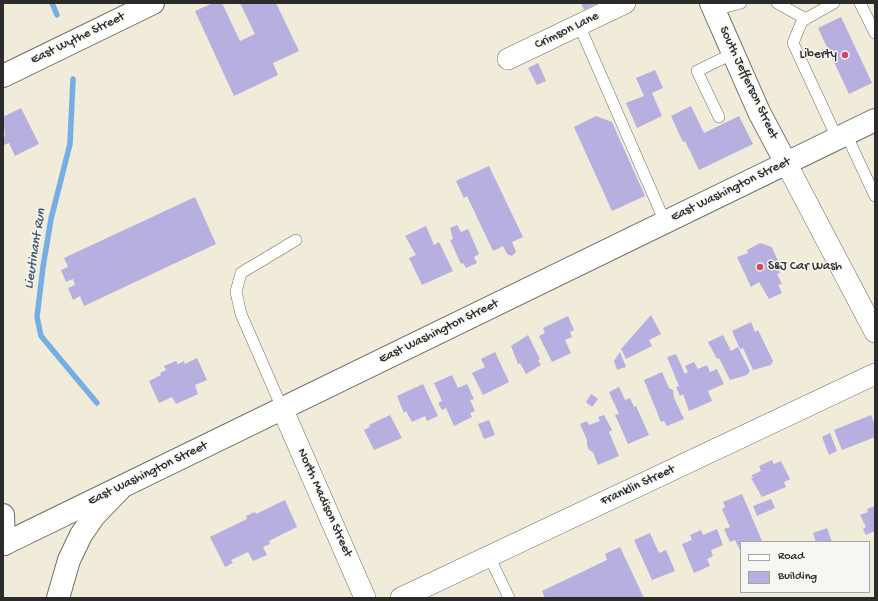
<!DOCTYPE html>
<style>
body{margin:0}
#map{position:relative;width:878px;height:601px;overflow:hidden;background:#f1ebd9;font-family:"Gochi Hand",sans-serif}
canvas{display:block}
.frame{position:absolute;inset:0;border:4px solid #2b2b2b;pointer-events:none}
.legend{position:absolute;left:740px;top:541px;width:130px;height:52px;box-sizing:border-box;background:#f6f6f2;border:1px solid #a5a5a2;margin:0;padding:5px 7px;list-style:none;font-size:12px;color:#2b2b2b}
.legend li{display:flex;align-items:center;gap:8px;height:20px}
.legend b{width:20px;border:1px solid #a5a5a2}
</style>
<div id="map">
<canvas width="878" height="601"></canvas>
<div class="frame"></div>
<ul class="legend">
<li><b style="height:5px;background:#fff"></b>Road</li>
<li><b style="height:11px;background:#b6afe0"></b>Building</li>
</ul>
</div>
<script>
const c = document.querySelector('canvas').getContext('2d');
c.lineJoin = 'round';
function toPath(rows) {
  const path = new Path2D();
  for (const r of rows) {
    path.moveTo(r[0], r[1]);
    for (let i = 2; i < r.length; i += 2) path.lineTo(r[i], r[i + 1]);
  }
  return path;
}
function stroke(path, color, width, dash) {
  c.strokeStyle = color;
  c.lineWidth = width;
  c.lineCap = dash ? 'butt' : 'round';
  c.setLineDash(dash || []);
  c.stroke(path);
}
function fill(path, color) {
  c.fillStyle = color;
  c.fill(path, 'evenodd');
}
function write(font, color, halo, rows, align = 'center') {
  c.font = font + ' "Gochi Hand",sans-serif';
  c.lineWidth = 3;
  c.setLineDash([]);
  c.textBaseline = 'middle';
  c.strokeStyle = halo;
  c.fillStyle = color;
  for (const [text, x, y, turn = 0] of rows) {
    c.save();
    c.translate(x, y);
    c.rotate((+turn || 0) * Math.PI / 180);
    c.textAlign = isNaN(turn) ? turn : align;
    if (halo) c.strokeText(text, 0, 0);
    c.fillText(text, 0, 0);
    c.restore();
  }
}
const stream = toPath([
 [52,3,57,15],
 [73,79,70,144,51,219,43,267,37,317,41,336,97,403]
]);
const building = toPath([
 [213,3,222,3,240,41,255,34,240,3,276,3,299,51,273,63,278,75,234,96,195,11],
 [581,3,598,3,584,10],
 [841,17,872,83,849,94,818,28],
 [538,63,546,81,537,85,528,68],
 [655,70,663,88,652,93,662,116,637,128,626,103,644,96,636,78],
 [691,106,704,133,739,116,753,144,699,170,685,141,683,142,671,116],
 [21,108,39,144,15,156,9,143,4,145,3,143,5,134,3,117],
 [596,116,612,122,645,196,612,211,574,127],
 [489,166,523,237,512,242,516,252,512,256,507,254,503,246,493,251,467,196,464,198,456,181],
 [195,197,216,244,84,306,80,296,73,300,68,288,75,285,73,279,66,282,61,270,68,267,64,258],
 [457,225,461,232,468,229,479,254,474,257,477,263,466,268,463,263,461,264,450,240,453,239,450,228],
 [426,226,434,245,439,242,453,271,422,285,409,258,416,255,405,236],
 [760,243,772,247,778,261,775,262,780,273,777,274,782,284,778,285,782,293,769,299,759,282,751,287,737,257,748,253,747,250],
 [651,315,661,334,649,340,652,346,626,359,621,349],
 [568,316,574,330,570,332,572,337,565,340,571,353,552,362,539,336,545,333,543,328],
 [751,322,755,332,758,330,773,361,771,365,753,370,743,348,740,349,732,331],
 [528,335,540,359,538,360,541,365,526,374,520,363,518,364,511,346],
 [723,335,731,351,738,347,750,371,747,375,730,380,719,358,717,359,708,342],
 [495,352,509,382,483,395,472,373,485,367,481,359],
 [620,352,626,367,617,370,614,361],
 [676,354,685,374,688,372,685,366,694,362,698,369,707,365,710,372,717,369,724,384,708,391,712,401,689,411,683,394,680,396,676,387,679,386,667,357],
 [197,358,207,380,195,385,198,394,176,404,172,397,159,403,149,381,161,375,160,373,166,370,164,366,176,361,178,364,184,361,185,364],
 [662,372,669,388,673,390,674,398,684,419,667,426,664,421,661,422,644,380],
 [452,375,458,388,467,384,474,399,470,400,475,411,470,413,472,417,454,426,446,408,442,410,438,403,442,401,434,383],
 [423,384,438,416,427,421,425,416,412,422,406,411,404,413,397,396],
 [619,387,625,400,630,398,634,407,636,406,649,435,628,444,615,415,619,414,609,392],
 [591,394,598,399,592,407,586,402],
 [390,415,402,438,374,450,364,430,370,427,369,425],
 [604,415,612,430,609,432,619,456,598,465,593,452,589,450,587,445,587,440,580,424,587,421,589,425,600,421,598,417],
 [871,415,875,425,875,437,842,450,834,430],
 [489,420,495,435,484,439,478,424],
 [830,433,837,451,829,455,822,437],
 [772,460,774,464,781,461,790,479,784,482,786,487,762,497,751,478,753,478,752,475,761,471,759,466],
 [742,494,762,541,741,542,740,550,735,540,730,542,724,529,730,527,722,509,725,507,723,502],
 [771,499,775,508,757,516,753,506],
 [285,500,297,527,269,541,270,544,263,547,267,555,253,561,248,552,231,560,233,563,225,567,210,537,247,519,246,516,255,512,256,514],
 [875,506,875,531,866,535,863,529,866,527,860,515,868,512,867,509],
 [827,528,832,542,816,542,813,533],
 [717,529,723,545,711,550,713,556,707,559,710,566,694,573,682,544,692,540,690,535,701,530,703,535],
 [650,533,659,553,666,550,675,571,652,580,634,540],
 [620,547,644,598,545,598,542,591,607,560,605,554]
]);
const service = toPath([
 [777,3,806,19],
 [834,3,802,21,793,43,837,138],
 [860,3,875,33],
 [714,10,741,3],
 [579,25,665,222],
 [719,117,697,71,734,53],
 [846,134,875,196],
 [282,408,241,314,236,292,241,273,296,240],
 [489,556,509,598]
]);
const minor = toPath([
 [508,59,625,3],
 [786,163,875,332],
 [282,408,365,598],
 [401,598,875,374]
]);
const tertiary = toPath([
 [711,3,759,112,786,163]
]);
const primary = toPath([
 [3,76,153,3],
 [4,544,875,120]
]);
const motorway = toPath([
 [3,515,4,544],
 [58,598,69,560,81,535,94,516,120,489]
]);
const markers = [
 [845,55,4,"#d1495b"],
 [760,267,4,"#d1495b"]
];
const streetNames = [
 ["Crimson Lane",567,31,-26],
 ["East Wythe Street",78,39,-26],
 ["South Jefferson Street",748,83,65],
 ["East Washington Street",731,190,-26],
 ["East Washington Street",439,332,-26],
 ["East Washington Street",148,474,-26],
 ["Franklin Street",638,486,-25],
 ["North Madison Street",324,503,66]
];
const poiNames = [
 ["Liberty",837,55],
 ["S&J Car Wash",768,267,"left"]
];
const waterNames = [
 ["Lieutinant Run",36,249,-81]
];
stroke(stream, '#75aee5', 5.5);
fill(building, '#b6afe0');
stroke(service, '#706e68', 12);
stroke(minor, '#706e68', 22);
stroke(tertiary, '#706e68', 24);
stroke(primary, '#706e68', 24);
stroke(motorway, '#706e68', 24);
stroke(service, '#fff', 11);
stroke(minor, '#fff', 21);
stroke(tertiary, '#fff', 22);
stroke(primary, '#fff', 22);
stroke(motorway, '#fff', 22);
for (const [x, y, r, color] of markers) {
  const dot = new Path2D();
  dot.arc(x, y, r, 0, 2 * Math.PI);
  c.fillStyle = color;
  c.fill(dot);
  stroke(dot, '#f6f6f2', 1.5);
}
write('13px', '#2b2b2b', '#f6f6f2', streetNames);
write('13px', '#2b2b2b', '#f6f6f2', poiNames, 'right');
write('italic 14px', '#45596c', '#f6f6f2', waterNames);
</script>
